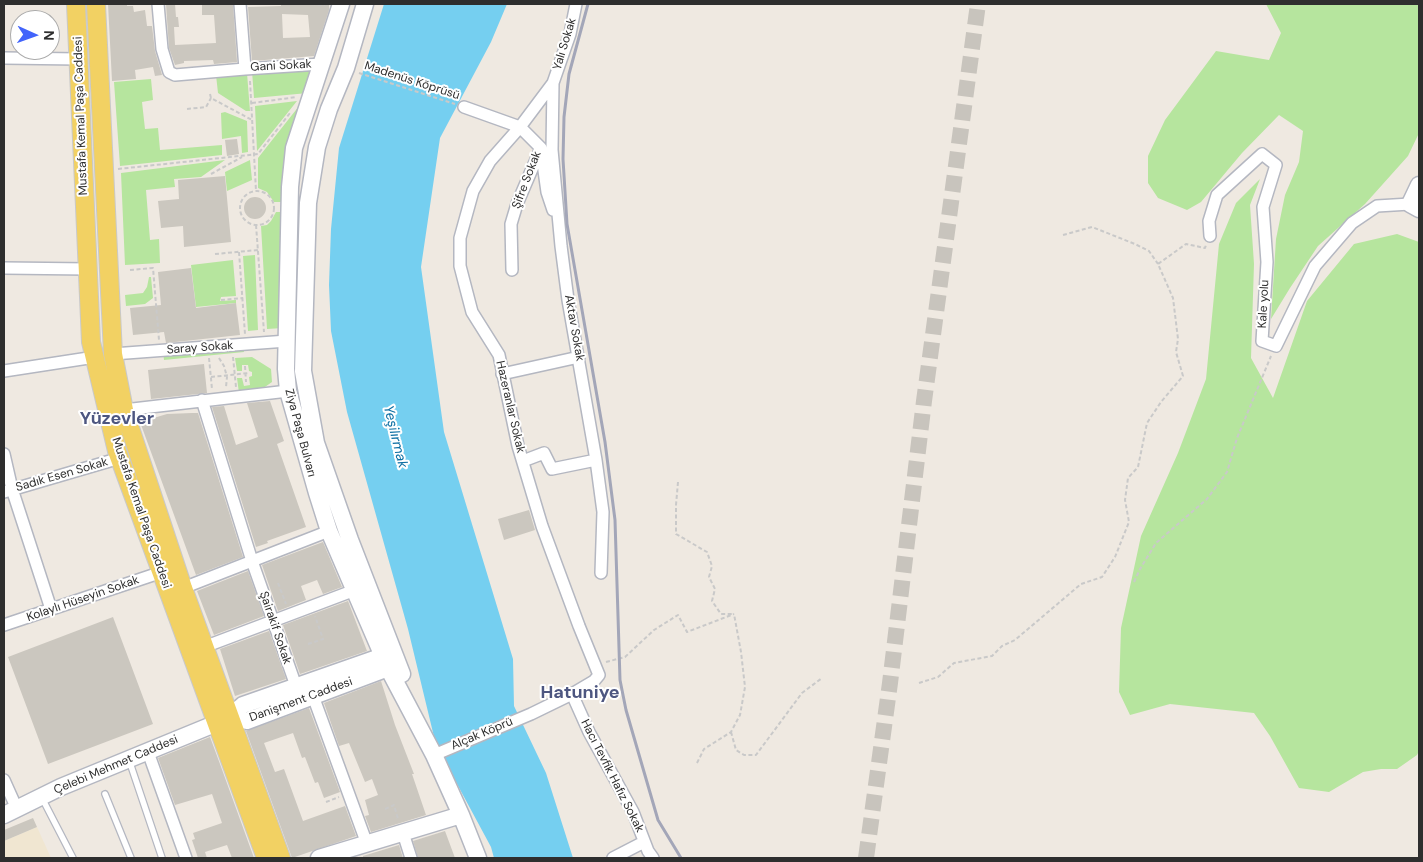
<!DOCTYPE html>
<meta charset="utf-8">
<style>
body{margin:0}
#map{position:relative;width:1423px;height:862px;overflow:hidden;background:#efe9e1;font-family:"DM Sans",sans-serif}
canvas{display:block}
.frame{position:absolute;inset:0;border:5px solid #2e2e2e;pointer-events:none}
.north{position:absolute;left:10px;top:10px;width:50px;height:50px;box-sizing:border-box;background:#fff;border:1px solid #ababab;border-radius:50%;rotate:92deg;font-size:14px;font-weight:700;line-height:20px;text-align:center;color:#2e2e2e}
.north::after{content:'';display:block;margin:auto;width:18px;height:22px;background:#4264fb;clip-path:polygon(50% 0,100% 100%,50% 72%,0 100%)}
</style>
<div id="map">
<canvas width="1423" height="862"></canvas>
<div class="frame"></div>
<div class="north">N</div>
</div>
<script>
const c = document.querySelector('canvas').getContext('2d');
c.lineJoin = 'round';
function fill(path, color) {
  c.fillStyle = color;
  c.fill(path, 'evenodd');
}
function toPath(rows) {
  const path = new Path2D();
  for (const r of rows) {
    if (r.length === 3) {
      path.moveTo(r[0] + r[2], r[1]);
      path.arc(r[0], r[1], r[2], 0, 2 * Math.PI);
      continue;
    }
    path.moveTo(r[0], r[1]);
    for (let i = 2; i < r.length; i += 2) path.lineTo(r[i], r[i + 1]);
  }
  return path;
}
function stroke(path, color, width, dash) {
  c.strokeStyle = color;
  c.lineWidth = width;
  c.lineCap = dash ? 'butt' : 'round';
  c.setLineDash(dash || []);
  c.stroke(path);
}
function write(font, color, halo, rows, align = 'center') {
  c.font = font + ' "DM Sans",sans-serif';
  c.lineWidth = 4;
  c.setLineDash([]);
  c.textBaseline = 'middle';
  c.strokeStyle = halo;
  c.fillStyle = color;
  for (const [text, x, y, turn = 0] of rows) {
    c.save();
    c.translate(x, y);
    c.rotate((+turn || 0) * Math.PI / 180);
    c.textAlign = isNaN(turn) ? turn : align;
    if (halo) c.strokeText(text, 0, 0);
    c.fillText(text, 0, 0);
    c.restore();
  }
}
const education = toPath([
 [37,827,51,858,4,858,4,841]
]);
const green = toPath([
 [1266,4,1419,4,1419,133,1408,156,1365,204,1318,246,1290,288,1271,319,1276,239,1285,195,1299,162,1303,131,1279,115,1242,153,1201,202,1187,210,1158,198,1148,183,1148,156,1165,120,1216,51,1269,60,1281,33],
 [315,67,308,93,254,98,252,71],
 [247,73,250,111,246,111,218,93,216,75],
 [151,79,153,100,142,102,145,129,158,128,160,150,222,145,222,155,120,166,114,82],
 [297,101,257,151,255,106],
 [303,101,285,202,274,202,267,192,258,188,258,158],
 [225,112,247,121,248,152,242,153,241,136,222,139,221,113],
 [225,160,201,177,174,179,175,187,146,190,150,240,159,239,160,263,125,265,121,173],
 [250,160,252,180,227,191,225,172],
 [1260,179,1250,205,1254,264,1251,358,1273,398,1307,301,1354,244,1397,234,1419,242,1419,751,1417,755,1397,769,1381,769,1363,772,1329,792,1299,788,1270,736,1254,713,1170,704,1130,715,1119,692,1121,628,1141,536,1178,453,1206,379,1219,244,1236,203],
 [276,212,285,212,283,328,267,329,261,226,267,225,271,221],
 [255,255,258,330,248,331,243,256],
 [233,260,236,296,221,297,220,301,236,300,236,303,196,307,191,265],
 [149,277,151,277,153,298,145,304,126,306,125,295,143,293,147,287],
 [243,347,244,352,164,360,163,352],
 [252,357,271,369,272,382,262,389,239,393,237,378,242,378,244,386,250,385,249,377,252,376,252,372,249,371,248,365,242,365,242,371,237,371,235,358]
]);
const water = toPath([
 [384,4,507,4,491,42,440,138,421,267,444,432,513,659,514,706,546,773,573,858,494,858,491,847,436,745,408,629,347,412,331,331,329,285,331,229,339,148]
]);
const building = toPath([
 [108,4,127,4,127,6,133,6,134,12,145,10,147,26,152,26,155,51,162,75,155,76,153,67,135,70,136,79,112,81],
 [166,4,175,4,176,17,178,17,179,27,174,27,175,45,216,43,214,15,202,15,202,4,233,4,237,62,214,64,213,60,184,61,184,63,175,65,169,48],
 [281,4,329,4,329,10,314,56,252,61,248,7,281,6],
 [282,14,308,15,310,37,283,38],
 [237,139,239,154,227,156,225,140],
 [225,176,231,242,184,247,183,226,161,228,158,201,179,199,178,180],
 [255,208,11],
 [191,268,196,308,236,303,240,335,166,343,164,332,133,335,130,308,161,305,158,272],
 [204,364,207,393,151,399,148,370],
 [270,401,284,441,277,444,306,527,267,541,268,543,256,547,212,407,224,406,236,445,258,437,247,403],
 [192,413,198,413,243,557,196,575,140,422,167,414],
 [529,510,535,530,504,540,498,519],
 [323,542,342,587,323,594,317,580,301,586,306,600,278,611,262,565],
 [248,571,264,616,214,635,197,591],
 [348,601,367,651,300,674,283,625],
 [113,617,153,724,48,764,8,657],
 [269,631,286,679,235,696,220,649],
 [381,681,395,725,414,774,412,774,426,815,371,832,365,816,369,815,365,800,378,795,372,779,365,782,349,743,339,746,324,703],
 [309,708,340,792,324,798,318,782,315,783,305,757,302,758,293,733,264,743,275,772,284,769,303,821,345,806,356,836,292,858,246,731],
 [210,737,220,764,254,858,232,858,227,845,205,852,207,858,198,858,192,840,195,839,193,833,222,823,212,794,175,805,158,758],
 [33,818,37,827,4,841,4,830],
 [445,831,455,858,418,858,413,841],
 [399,845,403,858,363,858,363,856]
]);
const secondaryTunnel = toPath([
 [866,858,890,683,924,401,978,4]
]);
const path = toPath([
 [311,4,325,5],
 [359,73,455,104],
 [250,81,256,191],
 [210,94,211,98,252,120],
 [252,103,297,97],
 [187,109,206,107,211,98],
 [118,169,258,154,290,113],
 [211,174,242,157],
 [257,208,17],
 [256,225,264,332],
 [1063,235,1092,227,1135,244,1149,251,1158,264],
 [239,252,245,334],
 [215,254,258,250],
 [130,270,153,268,159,340],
 [221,300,243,298],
 [233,357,236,387],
 [209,358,212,389],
 [219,358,224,366,227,377,226,387],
 [245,366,246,382],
 [211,377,249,373],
 [678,482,676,505,676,534,707,552,712,566,709,577,715,589,712,601,721,614,732,614],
 [1134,582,1140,569,1156,543,1207,499,1227,472,1237,438,1271,356],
 [278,583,286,604],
 [308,644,323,639,315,616],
 [606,662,625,657,654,630,678,615,687,632,734,614],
 [919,683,938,677,954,663,992,656,1002,646,1015,640,1081,584,1102,577,1115,557,1129,522,1125,500,1128,478,1138,467,1147,423,1161,402,1183,376,1176,352,1178,339,1173,298,1158,264,1186,244,1205,248,1206,245],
 [731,732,736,750,744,755,756,755,802,693,822,678],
 [697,763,704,749,731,732,740,715,745,687,741,652,734,614],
 [326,802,339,797],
 [385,809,394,805,398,819]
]);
const lane = toPath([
 [129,760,162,858],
 [105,794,131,858],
 [42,798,73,858]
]);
const street = toPath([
 [158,4,162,49,169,72,175,75,245,69],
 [240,4,245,69,321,64],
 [576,4,570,34,553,83,552,150,561,246,568,300,596,460,603,512,601,573],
 [4,58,79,59],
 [464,107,520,127,541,148,517,204,511,224,512,270],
 [541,149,547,192,553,210],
 [1210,236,1209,221,1217,195,1262,154,1276,165,1263,207,1267,262,1262,341,1276,346,1315,266,1352,223,1377,206,1410,204],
 [4,268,88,269],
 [113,354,287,341],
 [4,371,95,357],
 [502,374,579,357],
 [202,400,252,561,296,686,313,696,367,844],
 [124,410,288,391],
 [4,454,12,489,51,609],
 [523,461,544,453,552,469,596,460],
 [4,492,120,458],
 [183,588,329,531],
 [4,625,162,572],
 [204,647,355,590],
 [572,694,589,732,633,812,648,851,653,858],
 [148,752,186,858],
 [434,755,531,714,572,694,594,681,599,675,579,626,542,526,518,446,499,355,472,312,460,266,460,238,473,191,490,161,520,127,553,83],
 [4,780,17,809],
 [403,833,411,858],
 [613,858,644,842]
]);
const secondary = toPath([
 [341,4,294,148,290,187,286,369,288,391,317,493,329,531,388,668,434,755,461,815,478,858],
 [365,4,346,68,329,109,317,147,308,203,303,371,316,443,350,540,402,674],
 [1419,185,1410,204,1419,209],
 [229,717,247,721,388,668],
 [4,815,61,787,217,723,229,717,243,705,383,656],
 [319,858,461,815]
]);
const primary = toPath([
 [76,4,91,342,117,451,266,858],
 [96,4,113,354,124,410,183,588,281,858]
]);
const rail = toPath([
 [588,4,569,74,564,117,563,159,567,224,605,442,615,520,620,680,626,710,658,820,681,858]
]);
const streetNames = [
 ["Yalı Sokak",565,44,-73],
 ["Gani Sokak",281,66,-3],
 ["Madenüs Köprüsü",412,81,18],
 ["Mustafa Kemal Paşa Caddesi",81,116,-92],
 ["Şifre Sokak",527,180,-69],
 ["Kale yolu",1264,304,-87],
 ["Aktav Sokak",574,328,80],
 ["Saray Sokak",200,348,-4],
 ["Hazeranlar Sokak",510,407,77],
 ["Ziya Paşa Bulvarı",300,433,75],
 ["Sadık Esen Sokak",62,475,-16],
 ["Mustafa Kemal Paşa Caddesi",141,513,71],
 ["Kolaylı Hüseyin Sokak",83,599,-19],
 ["Şairakif Sokak",275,628,71],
 ["Danişment Caddesi",301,700,-20],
 ["Alçak Köprü",482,734,-23],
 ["Çelebi Mehmet Caddesi",116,765,-23],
 ["Hacı Tevfik Hafız Sokak",612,776,63]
];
const waterNames = [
 ["Yeşilırmak",395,437,76]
];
const districtNames = [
 ["Yüzevler",117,419],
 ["Hatuniye",580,693]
];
fill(education, '#f0e6d1');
fill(green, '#b6e59e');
fill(water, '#75cff0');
fill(building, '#cbc7bf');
stroke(secondaryTunnel, '#c8c4bd', 16, [16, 8]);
stroke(lane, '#b4b7c1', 8);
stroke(street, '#b4b7c1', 14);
stroke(secondary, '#b4b7c1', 19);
stroke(primary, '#c9c9c9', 20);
stroke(path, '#c9c9c9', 2, [4, 2.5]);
stroke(lane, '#fff', 5.5);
stroke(street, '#fff', 11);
stroke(secondary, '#fff', 16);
stroke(primary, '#f2d163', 18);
stroke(rail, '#a3a6b8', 3);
write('12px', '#2e2e2e', '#fff', streetNames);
write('italic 14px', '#0d6fa3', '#fff', waterNames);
write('bold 18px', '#4d5680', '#fff', districtNames);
</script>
